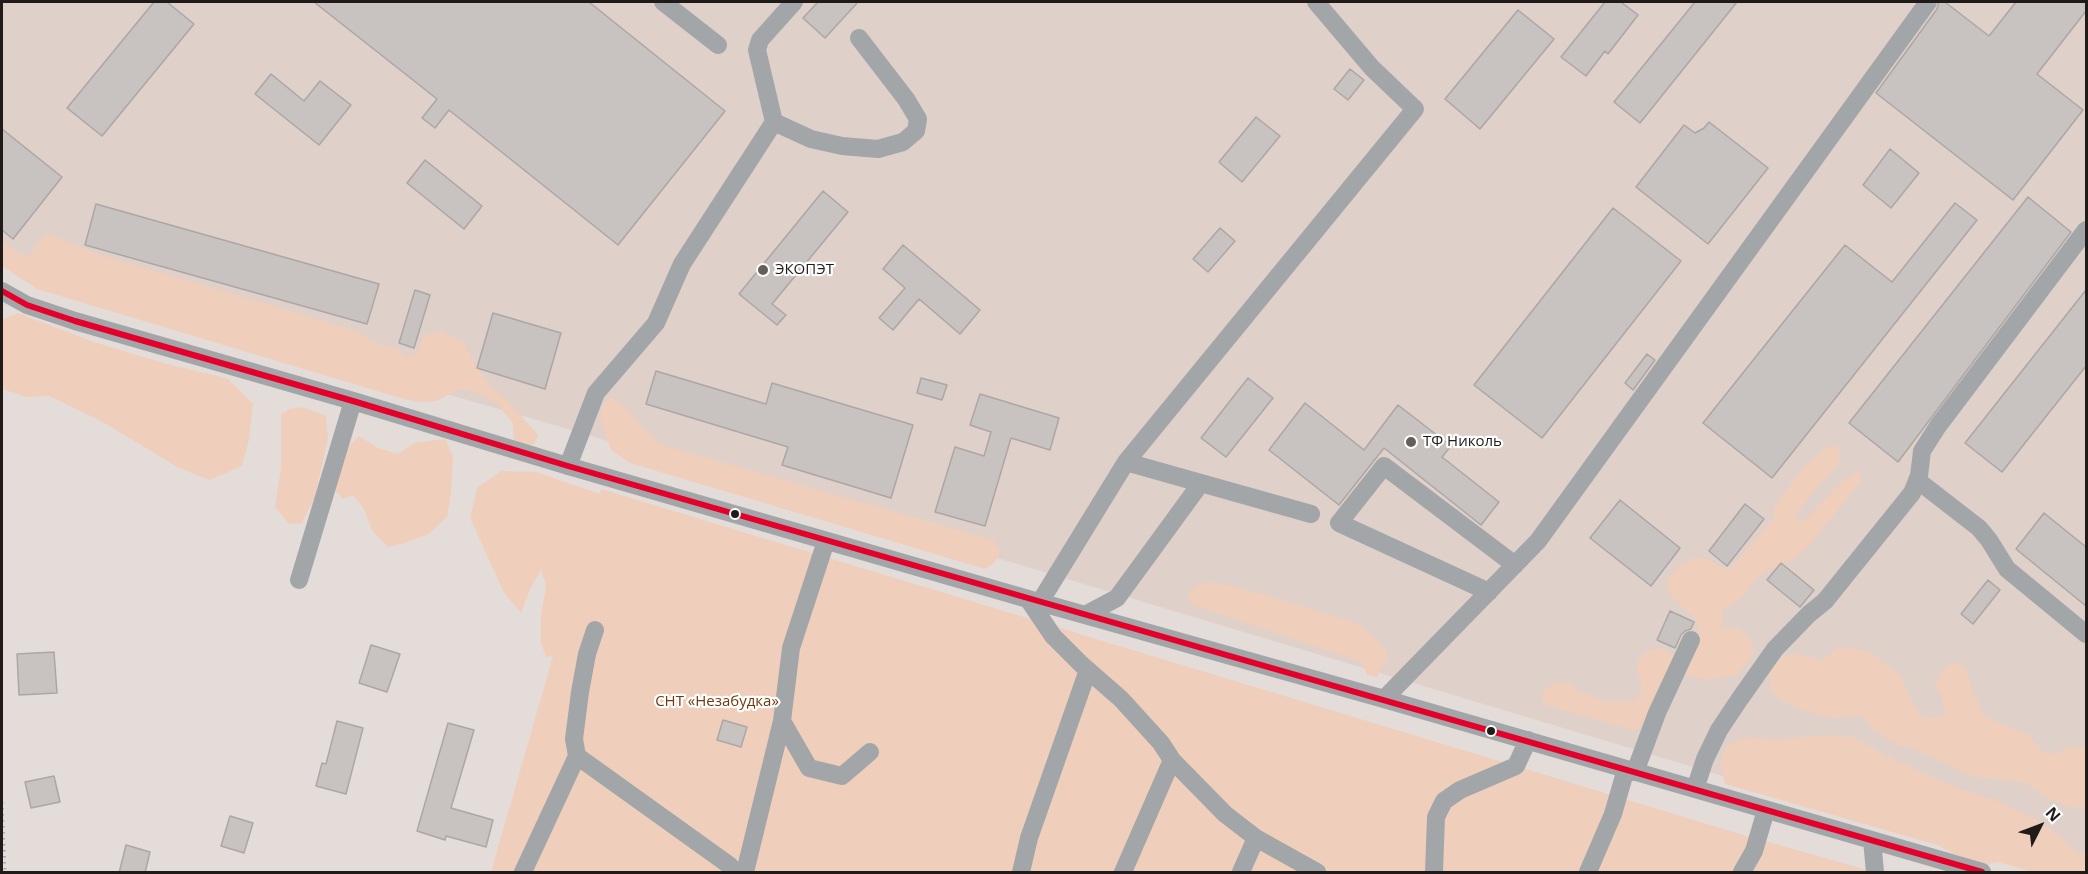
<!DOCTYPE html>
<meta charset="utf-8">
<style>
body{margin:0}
#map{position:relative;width:2088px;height:874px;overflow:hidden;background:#e4dcd9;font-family:"Open Sans",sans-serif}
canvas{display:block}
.frame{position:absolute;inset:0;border:3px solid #201b19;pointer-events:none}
.north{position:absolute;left:2010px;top:796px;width:60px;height:60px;-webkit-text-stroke:4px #fff;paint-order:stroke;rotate:48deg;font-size:16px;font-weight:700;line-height:24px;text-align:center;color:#201b19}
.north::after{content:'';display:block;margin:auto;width:21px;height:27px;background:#201b19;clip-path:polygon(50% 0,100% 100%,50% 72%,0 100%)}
</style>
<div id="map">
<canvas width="2088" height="874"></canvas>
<div class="frame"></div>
<div class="north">N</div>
</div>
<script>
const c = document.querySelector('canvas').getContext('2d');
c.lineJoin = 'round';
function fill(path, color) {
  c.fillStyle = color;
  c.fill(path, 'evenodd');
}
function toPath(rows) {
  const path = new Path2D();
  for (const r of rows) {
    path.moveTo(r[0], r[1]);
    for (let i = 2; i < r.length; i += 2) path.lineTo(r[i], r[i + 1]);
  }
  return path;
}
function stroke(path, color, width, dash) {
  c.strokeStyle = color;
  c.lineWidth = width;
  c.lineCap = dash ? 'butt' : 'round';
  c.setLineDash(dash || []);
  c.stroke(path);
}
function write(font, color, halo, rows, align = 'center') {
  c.font = font + ' "Open Sans",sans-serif';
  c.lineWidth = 4.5;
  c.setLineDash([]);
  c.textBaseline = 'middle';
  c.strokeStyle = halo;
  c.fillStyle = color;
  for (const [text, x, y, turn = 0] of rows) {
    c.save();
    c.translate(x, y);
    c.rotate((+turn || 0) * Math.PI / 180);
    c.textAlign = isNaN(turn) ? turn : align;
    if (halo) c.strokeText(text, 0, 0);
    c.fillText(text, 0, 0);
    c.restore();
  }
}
const built = toPath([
 [2,2,2086,2,2086,872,1733,779,558,426,42,278,2,255]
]);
const green = toPath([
 [46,233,98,254,357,331,370,340,382,346,393,347,406,356,415,355,424,336,439,330,464,342,472,360,491,387,506,399,538,435,534,444,526,447,514,443,513,423,496,403,472,391,459,389,437,401,419,402,400,398,37,289,2,266,2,241,27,258],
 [18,313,94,342,167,364,227,378,253,404,249,440,242,466,210,480,179,468,101,421,49,396,26,397,2,389,2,320],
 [611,397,621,403,659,444,993,540,1001,551,994,563,985,569,630,463,611,450,600,418,603,404],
 [302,407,326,416,328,438,315,497,302,523,289,524,275,507,281,467,281,414,289,409],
 [359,436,378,448,398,454,414,443,445,439,453,455,451,495,447,517,429,534,405,543,388,547,372,531,364,509,353,495,343,499,336,492,337,468,344,450],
 [1827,447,1840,447,1839,462,1810,496,1795,517,1804,521,1838,485,1859,470,1861,481,1810,545,1791,561,1767,570,1752,583,1744,596,1722,611,1723,628,1738,628,1751,641,1754,654,1737,675,1707,680,1677,672,1646,720,1635,731,1543,704,1542,693,1553,683,1568,683,1584,693,1605,701,1634,701,1641,691,1641,681,1637,671,1638,661,1649,650,1661,648,1672,654,1684,655,1695,648,1699,623,1668,593,1667,580,1679,565,1694,558,1708,559,1728,571,1773,519,1775,505,1803,468],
 [501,471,536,472,600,494,601,489,1747,836,1875,872,491,872,553,656,546,657,541,643,541,615,546,586,541,570,530,589,521,613,504,593,470,518,477,488],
 [1209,582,1242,588,1360,624,1384,647,1388,657,1377,677,1367,675,1361,662,1191,604,1188,594,1196,585],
 [1840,646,1870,652,1900,675,1911,699,1923,718,1944,717,1943,699,1934,685,1942,670,1954,662,1966,667,1968,679,1985,717,2029,735,2043,752,2056,754,2067,747,2082,748,2086,752,2086,809,2067,806,2045,797,2026,783,1971,776,1912,748,1897,745,1876,731,1861,716,1829,718,1795,708,1775,695,1769,683,1771,668,1783,656,1800,654,1822,660],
 [1824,735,1854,737,1887,756,1955,787,1997,801,2033,818,2059,835,2077,852,2086,854,2086,872,2032,872,1998,862,1985,865,1956,855,1937,845,1725,784,1720,765,1726,746,1744,737,1778,739]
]);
const building = toPath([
 [154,2,167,2,194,24,102,136,67,108,154,2],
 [314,2,589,2,725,111,618,245,449,110,435,128,422,118,437,99,314,2],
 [818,2,858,2,825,38,803,18,818,2],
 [1605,2,1621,2,1638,15,1608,54,1605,51,1586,76,1561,57,1605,2],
 [1695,2,1737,2,1640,123,1614,102,1695,2],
 [1939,2,1945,2,1989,36,2016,2,2086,2,2086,11,2037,74,2083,110,2013,200,1876,93,1937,9,1939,2],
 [1518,10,1554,39,1480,129,1445,99,1518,10],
 [1350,69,1364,80,1348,100,1334,89,1350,69],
 [271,74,304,101,320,81,351,105,319,145,255,94,271,74],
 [1256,117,1280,136,1242,182,1219,162,1256,117],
 [1709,122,1768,168,1708,244,1636,187,1684,125,1695,133,1704,128,1709,122],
 [2,129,62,177,13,239,2,230,2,129],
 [1890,149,1919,173,1891,208,1863,185,1890,149],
 [425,160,482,206,464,229,407,183,425,160],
 [823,191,848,212,772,304,786,315,777,325,739,294,823,191],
 [2028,197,2071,232,1898,462,1849,423,2028,197],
 [1955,203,1977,220,1772,478,1703,423,1845,245,1892,282,1955,203],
 [96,204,379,284,367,324,85,245,96,204],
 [1613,208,1681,261,1542,438,1474,385,1613,208],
 [1220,228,1235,241,1208,272,1193,259,1220,228],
 [903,245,980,310,960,334,919,299,893,330,879,318,905,288,883,269,903,245],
 [415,290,430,295,414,348,399,343,415,290],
 [2086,290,2086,366,2002,472,1965,443,2086,290],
 [493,313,561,333,545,389,477,368,493,313],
 [1647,354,1655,360,1633,390,1625,383,1647,354],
 [656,371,766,404,772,383,913,425,891,498,782,465,788,447,646,404,656,371],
 [921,378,947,385,942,400,917,393,921,378],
 [1248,378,1273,398,1226,457,1201,438,1248,378],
 [980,394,1059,418,1050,450,1011,438,985,526,935,512,955,447,984,456,991,432,970,425,980,394],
 [1305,403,1364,450,1398,405,1451,446,1442,457,1499,502,1481,525,1384,448,1339,505,1269,450,1305,403],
 [1620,500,1680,548,1651,586,1590,538,1620,500],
 [1745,504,1764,519,1727,566,1709,551,1745,504],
 [2044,513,2086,547,2086,606,2016,549,2044,513],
 [1781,563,1814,590,1800,607,1767,580,1781,563],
 [1988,580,2000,590,1973,624,1961,614,1988,580],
 [1670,611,1694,622,1691,629,1685,631,1681,635,1675,648,1657,640,1670,611],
 [371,645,400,654,387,692,359,683,371,645],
 [54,652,57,693,19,695,17,654,54,652],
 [723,720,747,727,741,747,717,740,723,720],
 [337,721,363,728,346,794,316,786,322,763,326,764,337,721],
 [448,723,474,730,451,808,493,820,486,847,446,836,445,840,417,831,448,723],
 [54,776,60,802,31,808,25,782,54,776],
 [230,816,253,823,244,853,221,846,230,816],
 [126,845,150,852,145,873,119,873,126,845]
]);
const path = toPath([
 [2,802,5,872]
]);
const minor = toPath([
 [663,2,718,45],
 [774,122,811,139,842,146,878,149,903,142,916,131,918,119,906,99,859,38],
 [2,291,27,305,75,321,353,401,568,466,1028,599,1384,699,1982,872],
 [1126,462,1311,514],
 [568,466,596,393,656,323,682,264,774,122,757,50,760,40,794,2],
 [1917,480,1979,528,1989,540,2007,569,2086,634],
 [826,541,791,648,782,721,809,768,842,776,870,752],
 [299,580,353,401],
 [1489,592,1339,523,1384,466,1515,565],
 [1028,599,1053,636,1082,665,1121,699,1161,743,1172,760,1225,814,1256,838,1317,872],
 [1040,602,1126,462,1415,109,1372,68,1316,2],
 [1085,615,1117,598,1201,483],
 [595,630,587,654,580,692,574,739,577,756,729,865,736,872],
 [1384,699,1538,541,1928,2],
 [1635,772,1657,713,1691,640],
 [1695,789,1705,759,1719,730,1739,700,1775,649,1809,614,1825,601,1912,493,1919,476,1922,451,1938,426,2086,230],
 [1872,840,1875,872],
 [523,872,577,756],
 [745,872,782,721],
 [1021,872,1029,838,1088,670],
 [1123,872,1172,760],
 [1241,872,1256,838],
 [1434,872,1436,817,1444,801,1460,790,1516,766,1528,740],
 [1588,872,1613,814,1626,769],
 [1742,872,1754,851,1766,810]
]);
const bus1 = toPath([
 [2,291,27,305,75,321,353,401,568,466,1982,872]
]);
const markers = [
 [763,270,6,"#655f5c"],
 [1411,442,6,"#655f5c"],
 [735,514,5,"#201b19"],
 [1491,731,5,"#201b19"]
];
const poiNames = [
 ["ЭКОПЭТ",775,270],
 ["ТФ Николь",1423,442]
];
const parkNames = [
 ["СНТ «Незабудка»",717,702]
];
fill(built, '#dfd0c9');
fill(green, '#efcfbc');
fill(building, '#c8c2c0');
stroke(building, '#aca6a4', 1.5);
stroke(path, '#a5a6a6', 3, [1.5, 4.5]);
stroke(minor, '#a3a6a8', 18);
stroke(bus1, '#e4002b', 6);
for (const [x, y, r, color] of markers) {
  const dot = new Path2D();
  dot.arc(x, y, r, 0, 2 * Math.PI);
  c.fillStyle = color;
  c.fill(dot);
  stroke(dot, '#fff', 2);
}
write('15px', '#201b19', '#fff', poiNames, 'left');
write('15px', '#723910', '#fff', parkNames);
</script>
